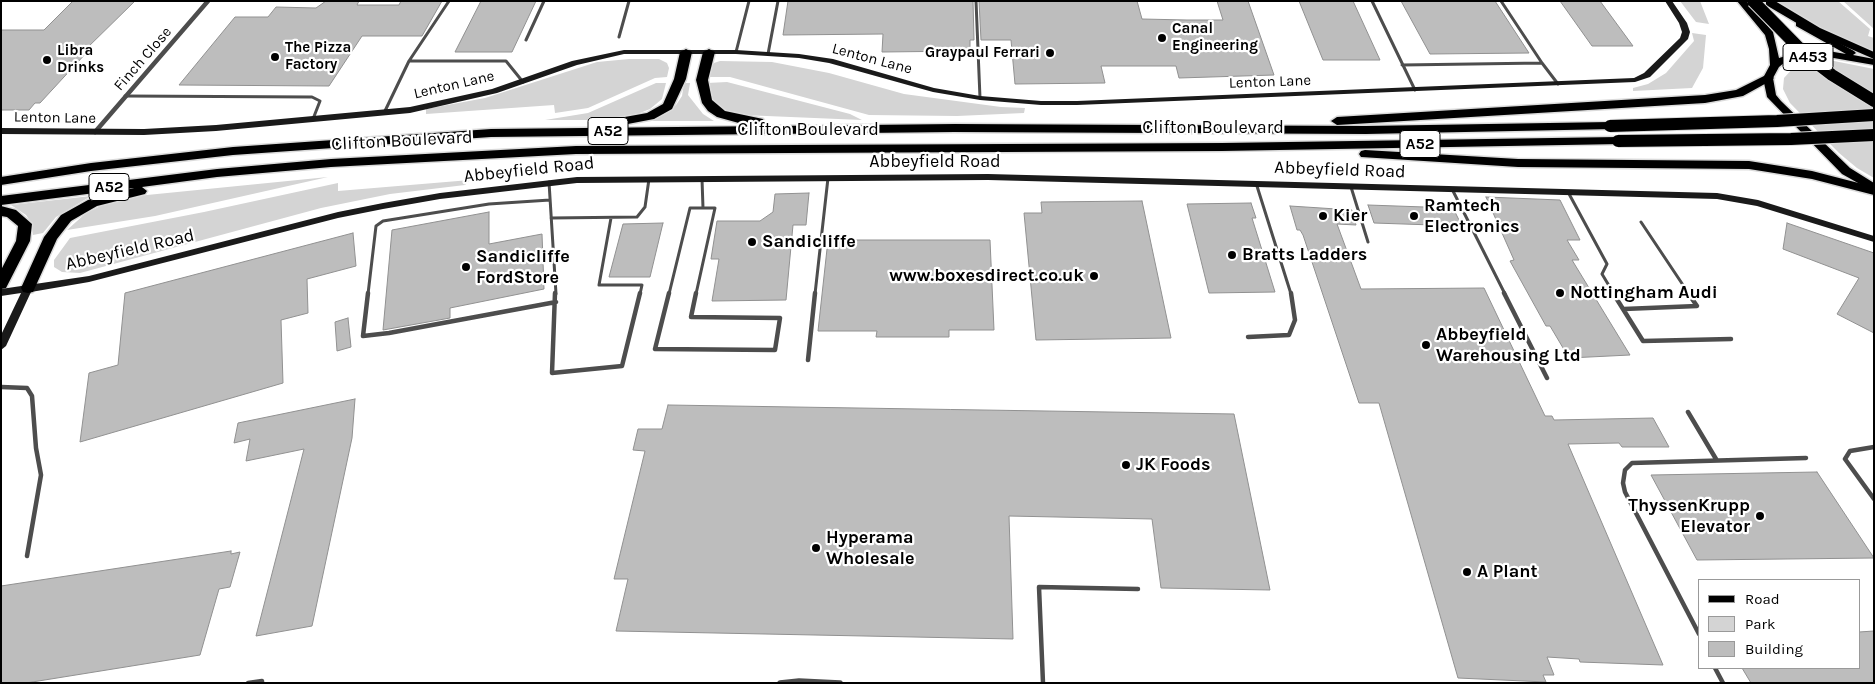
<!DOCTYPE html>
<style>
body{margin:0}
#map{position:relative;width:1875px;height:684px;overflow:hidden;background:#fff;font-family:Karla,sans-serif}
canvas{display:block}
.frame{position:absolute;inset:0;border:2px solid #000;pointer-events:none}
.legend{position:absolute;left:1698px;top:579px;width:162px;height:90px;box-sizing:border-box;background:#fff;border:1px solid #999;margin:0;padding:6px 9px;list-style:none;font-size:15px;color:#000}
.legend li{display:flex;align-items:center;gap:10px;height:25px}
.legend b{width:25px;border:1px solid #999}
</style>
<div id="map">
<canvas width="1875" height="684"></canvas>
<div class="frame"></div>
<ul class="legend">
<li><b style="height:6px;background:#000"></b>Road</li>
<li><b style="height:14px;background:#d4d4d4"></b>Park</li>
<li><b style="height:14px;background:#bdbdbd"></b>Building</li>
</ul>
</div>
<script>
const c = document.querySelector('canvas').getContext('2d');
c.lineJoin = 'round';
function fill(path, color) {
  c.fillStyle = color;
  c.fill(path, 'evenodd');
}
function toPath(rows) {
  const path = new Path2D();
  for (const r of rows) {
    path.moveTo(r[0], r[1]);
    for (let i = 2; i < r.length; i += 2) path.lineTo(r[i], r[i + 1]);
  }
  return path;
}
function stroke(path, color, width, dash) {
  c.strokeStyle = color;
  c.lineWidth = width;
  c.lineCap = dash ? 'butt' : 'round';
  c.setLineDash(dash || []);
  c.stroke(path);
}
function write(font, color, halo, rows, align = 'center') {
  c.font = font + ' Karla,sans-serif';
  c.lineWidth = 4.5;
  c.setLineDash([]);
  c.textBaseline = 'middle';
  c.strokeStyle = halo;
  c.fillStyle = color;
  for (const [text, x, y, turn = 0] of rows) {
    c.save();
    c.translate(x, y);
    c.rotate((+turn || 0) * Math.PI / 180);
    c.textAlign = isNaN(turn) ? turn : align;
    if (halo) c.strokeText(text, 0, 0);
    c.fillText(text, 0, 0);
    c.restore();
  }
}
const green = toPath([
 [1680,1,1700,1,1709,24,1696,22],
 [1777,1,1838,1,1870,29,1868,36,1874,38,1874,52,1808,23],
 [1843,1,1874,1,1874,29],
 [1692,33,1706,35,1703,68,1692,88,1633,91,1633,88,1648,84,1666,73,1694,41],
 [629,59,659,59,667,63,669,68,667,77,655,78,588,108,555,113,554,105,426,114,426,109,485,98,597,62],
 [720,61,772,62,829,73,904,94,1001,107,1025,108,1024,113,957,116,869,115,730,77,707,77,708,70,714,63],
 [1834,61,1874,69,1874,178,1857,168,1839,153,1790,103,1783,89,1784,78,1794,67,1809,62],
 [727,82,850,114,862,120,743,115,725,111,716,106,709,99,707,83],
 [656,83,666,83,662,99,650,109,635,115,593,120,545,120,588,113],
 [684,83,690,83,688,95,703,114,714,121,652,121,663,115,676,105,682,96],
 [328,177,155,216,67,230,86,213,109,202,127,197],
 [470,180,465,185,390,194,321,208,80,273,62,272,54,267,54,260,70,238,204,212,338,183,338,191],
 [91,196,56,217,43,233,33,235,32,224,26,215,11,205]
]);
const building = toPath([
 [73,1,135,1,84,51,88,51,40,103,35,103,29,110,1,110,1,30,44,30,73,1],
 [326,1,359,1,357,5,399,5,401,1,442,1,422,36,362,36,329,86,179,85,235,17,268,17,276,7,316,8,326,1],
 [481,1,536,1,512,52,455,52,481,1],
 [788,1,973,1,974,40,970,40,970,51,882,52,883,34,783,35,788,1],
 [979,1,1137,1,1142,19,1187,20,1223,20,1217,1,1248,1,1274,75,1179,78,1176,66,1101,66,1105,83,1015,84,1011,40,981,40,979,1],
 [1299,1,1353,1,1380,60,1323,60,1299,1],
 [1401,1,1495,1,1529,53,1430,54,1401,1],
 [1560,1,1600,1,1633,46,1592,46,1560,1],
 [809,193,806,225,793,225,786,300,712,301,719,259,711,259,717,221,760,221,773,212,775,194,809,193],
 [1486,197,1560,200,1580,240,1567,240,1579,260,1572,260,1630,355,1569,358,1550,326,1546,326,1510,261,1514,260,1486,197],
 [1142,201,1171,338,1036,340,1024,213,1042,213,1041,202,1142,201],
 [1251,203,1256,218,1252,218,1275,292,1209,293,1187,204,1251,203],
 [1368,205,1453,208,1462,226,1374,223,1368,205],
 [1290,206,1352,210,1356,225,1337,224,1361,289,1484,288,1545,416,1552,416,1554,420,1653,418,1669,447,1622,447,1619,443,1568,444,1663,665,1580,662,1579,659,1547,657,1554,675,1543,675,1546,682,1458,678,1379,403,1359,403,1303,235,1300,230,1297,230,1290,206],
 [489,212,489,244,542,234,544,289,450,308,450,318,383,330,392,230,489,212],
 [663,223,650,277,609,277,623,224,663,223],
 [1787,223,1874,253,1874,333,1837,314,1859,278,1783,249,1787,223],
 [353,233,356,266,307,279,308,313,281,320,283,383,80,442,89,373,118,365,125,293,353,233],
 [828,240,990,240,994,330,949,330,949,337,876,337,877,331,818,331,828,240],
 [348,318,351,347,337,351,335,322,348,318],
 [355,399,352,438,312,626,256,636,304,449,246,461,250,439,234,443,238,423,355,399],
 [668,405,1234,414,1270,590,1161,588,1152,519,1009,516,1013,639,616,631,628,579,614,579,645,451,633,450,638,429,662,429,668,405],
 [1817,472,1874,558,1697,560,1651,475,1817,472],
 [231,551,231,554,240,552,230,587,219,589,200,655,26,683,1,683,1,586,231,551],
 [1874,631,1874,683,1751,683,1742,668,1859,668,1859,632,1874,631]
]);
const laneFar1 = toPath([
 [976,1,980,98],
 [1372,1,1415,90],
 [1501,1,1542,63],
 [619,37,629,1],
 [526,40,544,1],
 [736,52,749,1],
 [768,54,778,1],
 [409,61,506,61,523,82],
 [1402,65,1542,63,1558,84],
 [125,96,312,97,320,101,313,119],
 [384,113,409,61,449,1],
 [702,179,703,208],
 [549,182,556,294],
 [1256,183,1291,294],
 [1351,187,1368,242],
 [1452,189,1505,294],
 [1568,192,1607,264,1602,274,1614,294],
 [551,218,637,217,645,207,649,179],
 [611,218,599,285,642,285,640,294],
 [1641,222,1689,294],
 [368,294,376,226,383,221,489,204,550,200],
 [669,294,690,208,715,208,696,294],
 [815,294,828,178]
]);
const lane = toPath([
 [368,293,363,336,389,333,556,302],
 [555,293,552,373,622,366,640,293],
 [669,293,655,349,775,350,780,318,691,317,696,293],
 [1504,293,1547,378],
 [1613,293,1643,341,1731,339],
 [1624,309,1697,306,1688,293],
 [1248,337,1289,335,1295,320,1291,293],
 [808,360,815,293],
 [1,387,27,388,32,396,36,448,41,475,27,556],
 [1688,412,1716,459],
 [1874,447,1850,451,1845,459,1874,499],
 [1699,634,1625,492,1623,483,1625,470,1632,463,1806,458],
 [1715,668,1723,683],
 [248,683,262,681,262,683],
 [1043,683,1039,587,1138,589]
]);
const streetFar1 = toPath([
 [95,132,208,1]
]);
const street = toPath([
 [780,683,799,681,840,683]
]);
const secondary = toPath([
 [1665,1,1672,1,1687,23,1690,32,1688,39,1650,77,1635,82,1077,105,1041,105,980,100,933,92,829,63,799,58,736,54,624,54,577,65,497,93,410,113,216,131,144,135,1,134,1,128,144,129,216,125,410,107,492,89,572,61,624,50,736,50,799,54,833,59,934,88,980,96,1041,101,1077,101,1634,78,1644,73,1680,38,1682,32,1679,23,1665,1],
 [988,174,1717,193,1758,200,1874,236,1874,242,1757,206,1717,199,988,180,577,183,440,199,383,209,338,218,89,282,31,292,6,346,1,350,1,335,21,293,1,296,1,289,89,276,338,212,383,203,440,193,577,177,988,174]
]);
const primary = toPath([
 [1737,1,1746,1,1773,32,1779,58,1799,52,1828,51,1846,54,1796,26,1796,22,1799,21,1854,51,1856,53,1853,55,1874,59,1874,65,1828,57,1800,58,1785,62,1779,67,1773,78,1776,95,1781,101,1850,168,1874,183,1874,192,1842,174,1767,97,1763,78,1770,65,1769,49,1765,35,1737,1]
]);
const highway = toPath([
 [1766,1,1775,1,1820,28,1874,52,1874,59,1812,32,1766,5,1766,1],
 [686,49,692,52,686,79,672,109,654,119,612,127,608,126,606,123,608,120,647,113,663,104,674,79,680,52,686,49],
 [709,49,715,52,708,80,712,100,725,111,763,119,765,122,763,125,746,125,717,117,708,111,702,103,696,80,703,52,709,49],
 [1768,74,1772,76,1774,78,1772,80,1743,96,1705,103,1337,125,1331,121,1337,117,1705,95,1736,90,1768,74],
 [1610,122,1614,123,1616,126,1614,129,1366,134,955,132,491,137,233,155,91,171,1,185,1,177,91,163,233,147,491,129,955,124,1366,126,1610,122],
 [1618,137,1624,141,1622,144,1222,151,576,154,331,167,217,177,142,187,147,191,145,194,97,206,71,221,57,239,33,292,28,293,23,292,21,288,44,237,61,215,88,200,134,188,1,205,1,196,217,169,331,159,576,146,1222,143,1618,137],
 [1365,150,1518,159,1749,161,1812,171,1874,187,1874,195,1812,179,1749,169,1518,167,1361,157,1359,154,1361,151,1365,150],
 [1,206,16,210,32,224,30,241,6,288,1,289,1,270,16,241,18,226,7,217,1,216,1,206]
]);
const highwayBridge = toPath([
 [1753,1,1806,55,1832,75,1874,101],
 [1610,126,1777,121,1874,115],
 [1618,141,1791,139,1874,135]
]);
const markers = [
 [1162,38,5,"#000"],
 [1050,53,5,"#000"],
 [275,57,5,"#000"],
 [47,60,5,"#000"],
 [1323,216,5,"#000"],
 [1414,216,5,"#000"],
 [752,242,5,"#000"],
 [1232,255,5,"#000"],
 [466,267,5,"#000"],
 [1094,276,5,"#000"],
 [1560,293,5,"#000"],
 [1426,345,5,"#000"],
 [1126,465,5,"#000"],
 [1760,516,5,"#000"],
 [816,548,5,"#000"],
 [1467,572,5,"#000"]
];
const farPoinames = [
 ["Canal",1172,29],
 ["Engineering",1172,46],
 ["The Pizza",285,48],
 ["Factory",285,65],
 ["Libra",57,51],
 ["Drinks",57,68],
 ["Graypaul Ferrari",1040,53,"right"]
];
const farStreetnames = [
 ["Finch Close",143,59,-49],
 ["Lenton Lane",872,59,15],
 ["Lenton Lane",1270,82,-2],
 ["Lenton Lane",454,85,-13],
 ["Lenton Lane",55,118,1]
];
const shields = [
 [1808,57,50],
 [608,131,40],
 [1420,144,40],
 [109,187,40]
];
const shieldNames = [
 ["A453",1808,57],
 ["A52",608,131],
 ["A52",1420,144],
 ["A52",109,187]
];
const streetNames = [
 ["Clifton Boulevard",1213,128],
 ["Clifton Boulevard",808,130],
 ["Clifton Boulevard",402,141,-3],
 ["Abbeyfield Road",935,162],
 ["Abbeyfield Road",529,170,-6],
 ["Abbeyfield Road",1340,170,2],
 ["Abbeyfield Road",130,250,-13]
];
const poiNames = [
 ["Ramtech",1424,206],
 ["Electronics",1424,227],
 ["Kier",1333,216],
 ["Sandicliffe",762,242],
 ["Bratts Ladders",1242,255],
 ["Sandicliffe",476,257],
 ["FordStore",476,278],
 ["www.boxesdirect.co.uk",1084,276,"right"],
 ["Nottingham Audi",1570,293],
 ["Abbeyfield",1436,335],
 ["Warehousing Ltd",1436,356],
 ["JK Foods",1136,465],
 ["ThyssenKrupp",1750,506,"right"],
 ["Elevator",1750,527,"right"],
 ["Hyperama",826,538],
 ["Wholesale",826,559],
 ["A Plant",1477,572]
];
fill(green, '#d4d4d4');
fill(building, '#bdbdbd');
stroke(building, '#919191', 1);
stroke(primary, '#dbdbdb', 3);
stroke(highway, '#dbdbdb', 3);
stroke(laneFar1, '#4d4d4d', 3);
stroke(lane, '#4d4d4d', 4.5);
stroke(streetFar1, '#4d4d4d', 4.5);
stroke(street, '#4d4d4d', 5.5);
fill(secondary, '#1a1a1a');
fill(primary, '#000');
fill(highway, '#000');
stroke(highwayBridge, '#dbdbdb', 14, []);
stroke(highwayBridge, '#000', 12);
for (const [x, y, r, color] of markers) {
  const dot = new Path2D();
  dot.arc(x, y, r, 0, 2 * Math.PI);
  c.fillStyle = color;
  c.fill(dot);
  stroke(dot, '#fff', 2);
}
write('bold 15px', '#000', '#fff', farPoinames, 'left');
write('15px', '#000', '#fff', farStreetnames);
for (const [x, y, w] of shields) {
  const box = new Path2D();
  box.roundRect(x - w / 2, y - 13.5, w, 27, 4);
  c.fillStyle = '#fff';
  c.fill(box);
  stroke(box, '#000', 1);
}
write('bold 16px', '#000', null, shieldNames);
write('18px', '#000', '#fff', streetNames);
write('bold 18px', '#000', '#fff', poiNames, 'left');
</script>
